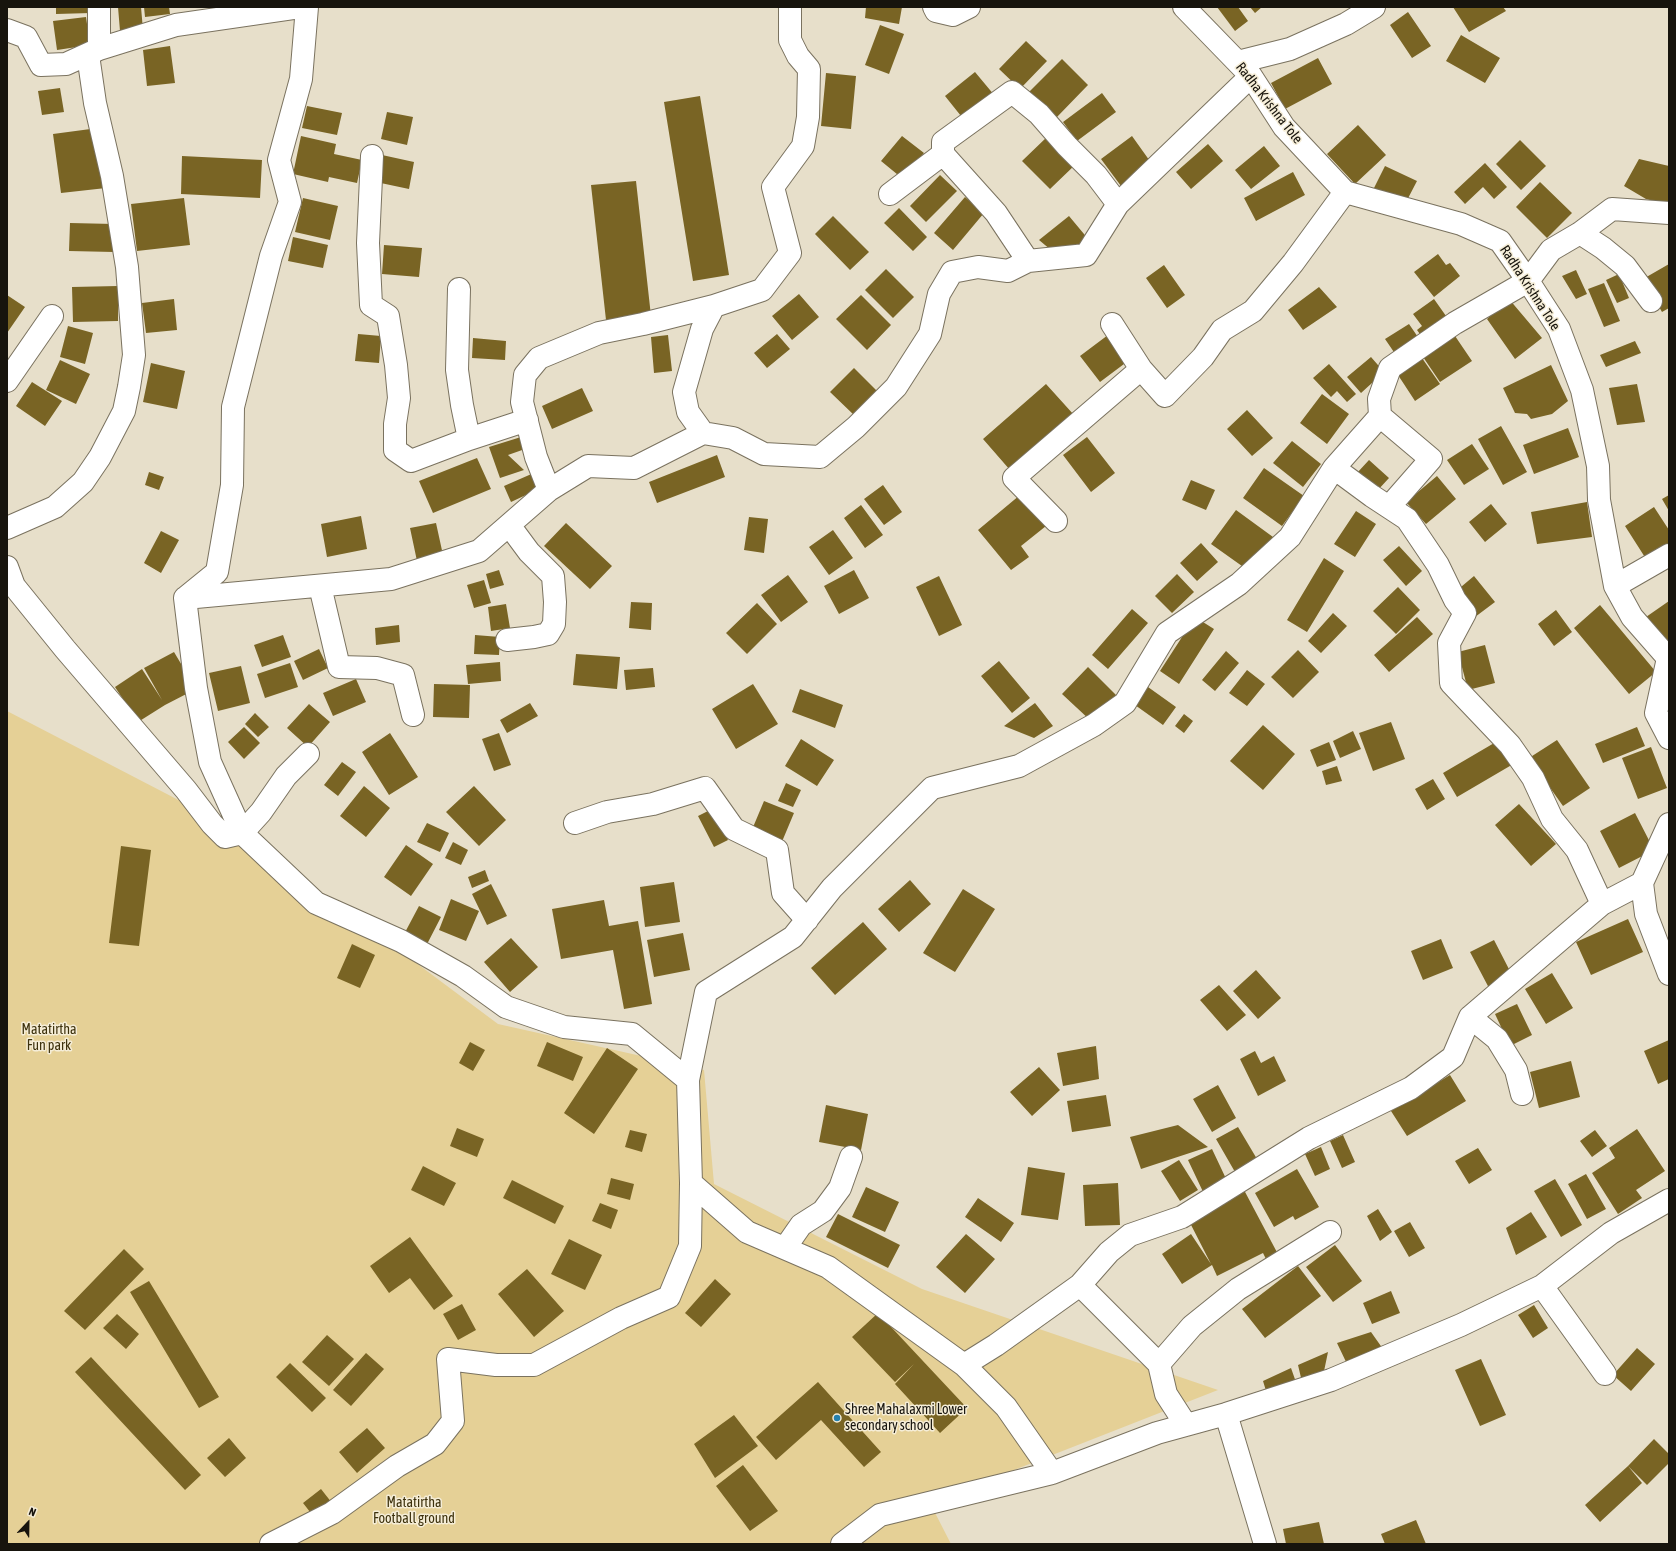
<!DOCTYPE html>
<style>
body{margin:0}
#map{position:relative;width:1676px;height:1551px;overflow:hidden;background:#e7dfca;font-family:"Asap Condensed",sans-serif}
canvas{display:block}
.frame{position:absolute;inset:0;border:8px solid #17140d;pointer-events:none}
.north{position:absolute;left:8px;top:1503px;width:40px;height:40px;-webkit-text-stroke:3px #f5edd7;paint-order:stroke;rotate:22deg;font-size:11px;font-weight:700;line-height:16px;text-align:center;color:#17140d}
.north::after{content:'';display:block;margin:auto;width:14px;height:18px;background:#17140d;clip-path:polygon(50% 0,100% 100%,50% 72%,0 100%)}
</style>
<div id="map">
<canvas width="1676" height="1551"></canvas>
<div class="frame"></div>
<div class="north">N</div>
</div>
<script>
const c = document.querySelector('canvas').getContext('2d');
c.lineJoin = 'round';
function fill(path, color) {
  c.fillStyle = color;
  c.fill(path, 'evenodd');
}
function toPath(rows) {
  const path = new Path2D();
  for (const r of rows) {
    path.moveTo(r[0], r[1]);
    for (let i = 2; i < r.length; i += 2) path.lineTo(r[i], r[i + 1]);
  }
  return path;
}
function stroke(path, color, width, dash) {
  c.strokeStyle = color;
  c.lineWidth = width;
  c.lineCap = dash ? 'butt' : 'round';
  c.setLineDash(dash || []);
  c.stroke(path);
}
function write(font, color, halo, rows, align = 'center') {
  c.font = font + ' "Asap Condensed",sans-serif';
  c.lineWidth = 3;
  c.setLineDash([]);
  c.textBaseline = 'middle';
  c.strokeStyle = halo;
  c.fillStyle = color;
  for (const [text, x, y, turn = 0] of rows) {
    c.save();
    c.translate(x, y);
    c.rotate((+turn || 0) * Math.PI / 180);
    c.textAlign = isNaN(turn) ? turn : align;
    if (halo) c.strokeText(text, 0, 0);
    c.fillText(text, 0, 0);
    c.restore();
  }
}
const green = toPath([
 [7,711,242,833,498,1024,704,1070,714,1184,922,1289,1218,1390,930,1503,951,1544,7,1544]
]);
const building = toPath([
 [56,7,90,7,91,13,56,14],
 [118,7,141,7,143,30,120,31],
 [144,7,169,7,170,14,145,17],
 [866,7,902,7,899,24,865,18],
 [1217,7,1238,7,1248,21,1235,31],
 [1250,7,1262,7,1255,13],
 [1453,7,1503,7,1506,11,1469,32],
 [1408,12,1431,46,1412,58,1390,25],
 [86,17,90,45,57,50,53,21],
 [880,25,904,34,889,74,865,65],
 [1461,35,1500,58,1485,83,1446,61],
 [1026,41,1047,61,1020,89,999,69],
 [170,46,175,83,147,86,143,50],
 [1318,58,1332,84,1285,109,1271,83],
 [1062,59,1088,85,1056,118,1029,92],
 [975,72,995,96,965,121,945,96],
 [826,73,856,76,851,129,821,126],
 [60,88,64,112,42,115,38,91],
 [1102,93,1116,112,1077,141,1063,122],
 [700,96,729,275,693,281,664,102],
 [307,106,342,113,337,135,302,128],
 [387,112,413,117,407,145,381,139],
 [1358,125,1386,155,1355,184,1327,154],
 [98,128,106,188,61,193,53,134],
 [301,136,336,144,334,154,362,160,357,183,329,177,328,182,293,174],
 [902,136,924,153,903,179,881,161],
 [1048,136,1076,164,1050,189,1022,161],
 [1132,136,1152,164,1121,186,1101,159],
 [1520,140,1546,166,1521,190,1496,164],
 [1208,144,1223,161,1191,189,1176,172],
 [1264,146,1280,166,1251,189,1235,170],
 [382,155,414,162,409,189,376,182],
 [182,156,262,160,260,198,181,194],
 [1639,159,1669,166,1669,205,1646,199,1624,186],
 [1485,163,1507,187,1494,199,1483,187,1465,204,1454,192],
 [1385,166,1417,181,1404,206,1373,190],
 [1293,172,1305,195,1256,221,1244,198],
 [940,175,957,191,926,222,910,206],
 [636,181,651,316,606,320,591,185],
 [1540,182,1572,213,1547,238,1516,207],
 [965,197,984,213,953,250,934,233],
 [184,198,190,245,137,251,131,204],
 [303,198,338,206,330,240,295,232],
 [899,208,927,237,913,251,884,223],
 [833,216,869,252,850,270,815,234],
 [1069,216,1089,240,1057,255,1039,240],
 [70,223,114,224,114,252,69,251],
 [293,237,328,245,323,268,288,261],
 [384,245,422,248,419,277,382,274],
 [1438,254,1446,265,1450,263,1460,276,1434,297,1414,272],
 [1669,264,1669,308,1662,312,1643,279],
 [1164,265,1185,295,1167,308,1146,278],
 [886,269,914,297,893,318,865,290],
 [1576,270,1587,294,1576,299,1562,276],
 [1619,274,1629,298,1617,303,1606,280],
 [1604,283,1620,321,1604,327,1588,289],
 [118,286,118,321,73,322,72,287],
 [1319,287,1337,307,1303,330,1288,310],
 [799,294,819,317,792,340,772,316],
 [7,295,25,307,7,333],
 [861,295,891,325,867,350,836,319],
 [174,299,177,330,146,333,142,303],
 [1434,299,1451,323,1425,341,1417,330,1422,326,1413,314],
 [1509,299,1542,338,1515,359,1487,319],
 [1409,324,1422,343,1398,358,1385,339],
 [68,326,93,333,85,364,60,357],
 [1453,333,1472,361,1440,382,1421,354],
 [358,334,381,336,379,363,355,361],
 [777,334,790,349,767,368,754,353],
 [668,335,672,371,654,373,651,337],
 [1108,335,1128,361,1100,382,1080,356],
 [473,338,506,341,505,360,472,358],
 [1635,341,1641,353,1606,367,1600,355],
 [1371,357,1384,372,1361,393,1347,377],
 [1422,358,1440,384,1415,401,1398,375],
 [60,360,90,374,76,404,46,390],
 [151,363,185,371,177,409,143,402],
 [1329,364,1356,394,1347,402,1337,391,1331,397,1313,378],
 [1551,365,1568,401,1552,414,1531,419,1527,414,1515,413,1503,388],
 [854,368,879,393,855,416,830,392],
 [32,382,62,401,45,426,16,406],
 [1046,384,1074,415,1010,470,983,439],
 [1637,384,1645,422,1617,425,1609,388],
 [582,388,593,411,552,429,542,406],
 [1322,394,1349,414,1327,444,1300,423],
 [1247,410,1273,438,1252,456,1227,429],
 [1501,426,1527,472,1503,485,1478,439],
 [1568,428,1579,457,1534,474,1523,445],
 [521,437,525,449,508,455,524,470,500,478,489,447],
 [1087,437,1115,473,1091,492,1063,455],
 [1292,441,1321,464,1303,487,1273,463],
 [1472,444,1489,469,1464,485,1447,460],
 [717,455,725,477,657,503,649,482],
 [477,458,491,489,433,513,419,481],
 [1369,460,1389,478,1377,491,1357,473],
 [1264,468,1304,496,1282,526,1243,498],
 [149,472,164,477,159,490,145,485],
 [536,472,543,487,511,502,504,486],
 [1437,476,1456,499,1426,524,1406,502],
 [1191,480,1215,490,1206,510,1182,500],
 [883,485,902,512,884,525,864,499],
 [1020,495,1046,526,1021,546,1029,557,1011,570,978,530],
 [1669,495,1669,511,1662,499],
 [1587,502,1592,537,1537,544,1531,512],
 [1491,504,1507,524,1485,542,1469,522],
 [861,505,883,535,865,548,844,518],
 [1654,507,1669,530,1669,548,1648,562,1625,526],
 [1236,510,1273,537,1249,571,1211,544],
 [1356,511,1376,524,1355,557,1334,544],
 [361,516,367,549,327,557,321,524],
 [749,517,768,519,764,553,744,550],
 [436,523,443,555,417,561,410,528],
 [566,523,612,566,590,589,544,546],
 [833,530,853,558,829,575,809,547],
 [161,531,179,540,161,573,144,563],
 [1201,543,1218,562,1197,581,1180,563],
 [1399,546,1422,571,1406,586,1383,560],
 [1324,558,1344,571,1307,632,1287,620],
 [499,570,504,585,490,589,486,574],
 [854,570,869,598,839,614,824,586],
 [1177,574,1194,592,1172,613,1155,596],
 [788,575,808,602,781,622,761,595],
 [939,576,962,625,939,636,916,587],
 [1474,576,1495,602,1475,617,1455,592],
 [484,580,491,603,474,608,467,585],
 [1398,587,1420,610,1396,634,1373,611],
 [1669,601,1669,650,1646,617],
 [631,602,652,603,651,630,629,628],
 [757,603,777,624,747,654,726,633],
 [506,604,510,628,491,631,488,607],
 [1600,605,1656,672,1629,694,1574,628],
 [1132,609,1148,623,1108,669,1092,655],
 [1556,610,1572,632,1554,646,1538,624],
 [1333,613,1347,626,1321,653,1308,641],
 [1195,617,1214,629,1179,684,1160,671],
 [1417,617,1433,634,1389,672,1374,655],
 [399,625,400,642,376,645,375,628],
 [283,635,291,657,262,667,254,645],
 [475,635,500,637,499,655,474,654],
 [1485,645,1495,683,1468,690,1458,652],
 [319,649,328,668,303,680,294,661],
 [1298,650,1319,672,1293,698,1271,677],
 [1226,651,1239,663,1215,691,1202,680],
 [174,652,196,689,165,705,138,722,115,687,142,669,162,700,144,668],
 [576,654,620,657,617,689,573,685],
 [999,661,1030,698,1012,713,981,676],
 [500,662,501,681,468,684,466,665],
 [290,663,298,687,265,698,257,674],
 [241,666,250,703,218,711,209,673],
 [1088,667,1116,695,1091,721,1062,694],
 [653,668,655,687,626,690,624,670],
 [1247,670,1265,684,1247,706,1229,693],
 [356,679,366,702,333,716,323,693],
 [434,684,470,685,469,718,433,717],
 [753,684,778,724,736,749,712,709],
 [1148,687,1176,707,1163,725,1135,705],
 [800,689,843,705,835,728,792,712],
 [530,703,538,716,507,733,500,720],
 [1035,703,1053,726,1034,738,1004,726],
 [309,704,330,722,308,747,287,728],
 [255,713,269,727,258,737,245,724],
 [1184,714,1193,721,1184,733,1175,726],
 [1391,722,1405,759,1373,771,1359,733],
 [1263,725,1295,754,1263,790,1230,761],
 [244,727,260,743,244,759,228,742],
 [1637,727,1645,746,1603,763,1595,744],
 [1353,731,1361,749,1340,758,1333,741],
 [390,733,418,777,389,795,362,752],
 [499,733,511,765,494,771,482,739],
 [801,739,834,760,817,786,785,766],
 [1501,739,1515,763,1457,797,1443,773],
 [1557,740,1590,788,1563,806,1529,758],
 [1329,742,1336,760,1317,767,1310,750],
 [1651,747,1667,788,1638,799,1622,758],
 [342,762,356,772,338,796,324,785],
 [1337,766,1342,781,1326,785,1322,771],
 [1433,779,1445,799,1427,810,1415,789],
 [786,783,801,790,793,807,778,801],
 [364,786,390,808,366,837,340,816],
 [474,786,506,820,479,846,446,812],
 [764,801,794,813,781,844,751,832],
 [1519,804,1556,844,1531,866,1495,825],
 [712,809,728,840,714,847,698,816],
 [1635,813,1654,850,1619,868,1600,831],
 [427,823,449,833,440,852,417,842],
 [453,842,468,850,461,865,445,858],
 [406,845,433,864,411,896,384,877],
 [121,846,151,850,139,946,109,943],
 [485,870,489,881,472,888,468,877],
 [910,880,931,904,899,932,878,909],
 [674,882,680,922,645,927,640,887],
 [491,884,507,916,487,925,472,894],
 [963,889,995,909,955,972,923,953],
 [451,899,479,911,466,941,439,930],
 [604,900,609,926,638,921,652,1004,624,1009,613,950,561,959,552,909],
 [419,906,441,917,424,950,402,938],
 [1628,919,1643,952,1591,975,1576,942],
 [863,922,887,949,835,995,811,968],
 [683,933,690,970,654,977,647,940],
 [511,938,538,967,510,992,484,962],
 [1441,939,1453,968,1423,980,1411,951],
 [1494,940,1512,975,1489,988,1470,952],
 [352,944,375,955,360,988,337,978],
 [1256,970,1281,998,1258,1019,1233,991],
 [1552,973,1573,1008,1546,1024,1525,989],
 [1219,985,1246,1015,1227,1031,1200,1000],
 [1517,1004,1532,1035,1510,1046,1495,1014],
 [1669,1040,1669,1079,1658,1084,1644,1051],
 [470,1042,485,1050,473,1071,459,1063],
 [547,1042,583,1057,573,1081,537,1066],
 [1096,1046,1099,1079,1063,1086,1057,1053],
 [607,1048,638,1069,594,1134,564,1113],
 [1255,1051,1261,1063,1274,1056,1286,1081,1258,1096,1240,1059],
 [1571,1061,1580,1097,1539,1108,1530,1072],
 [1039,1067,1060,1090,1032,1116,1010,1092],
 [1450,1075,1466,1101,1407,1136,1391,1111],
 [1218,1085,1236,1118,1212,1132,1193,1099],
 [1106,1095,1111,1126,1072,1132,1067,1101],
 [826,1105,868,1114,861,1150,819,1142],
 [1178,1125,1208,1147,1141,1169,1130,1137],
 [1238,1127,1257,1159,1235,1172,1216,1139],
 [457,1128,484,1139,477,1157,450,1146],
 [1637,1129,1665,1171,1636,1190,1642,1198,1618,1214,1592,1173,1615,1158,1609,1148],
 [630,1130,647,1134,642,1152,625,1147],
 [1595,1130,1607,1146,1592,1157,1580,1141],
 [1343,1135,1355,1162,1342,1168,1330,1141],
 [1321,1147,1330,1169,1315,1176,1305,1154],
 [1478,1148,1492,1170,1469,1184,1455,1161],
 [1212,1149,1229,1185,1205,1196,1188,1160],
 [1179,1160,1198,1190,1180,1201,1161,1171],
 [423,1166,456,1183,444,1206,411,1190],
 [1028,1167,1065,1173,1058,1220,1021,1215],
 [1297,1169,1319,1207,1295,1220,1293,1216,1274,1227,1255,1193],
 [1586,1174,1606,1209,1587,1219,1568,1184],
 [611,1178,634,1184,630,1200,607,1194],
 [1555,1179,1582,1225,1561,1237,1534,1191],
 [512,1180,564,1206,555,1224,503,1198],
 [1118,1183,1120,1225,1085,1226,1083,1185],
 [866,1187,899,1202,885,1232,852,1217],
 [1244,1190,1280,1258,1269,1265,1263,1253,1217,1276,1212,1265,1182,1284,1162,1254,1191,1234,1211,1264,1188,1219],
 [978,1198,1014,1223,1001,1242,965,1217],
 [600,1203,618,1210,611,1229,592,1221],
 [1378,1209,1392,1232,1380,1241,1367,1216],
 [1531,1212,1547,1237,1516,1255,1506,1228],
 [838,1214,900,1245,888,1268,826,1237],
 [1410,1222,1425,1248,1409,1257,1394,1231],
 [966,1234,995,1259,965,1293,936,1267],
 [410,1237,453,1296,434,1310,410,1278,389,1293,370,1266],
 [569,1239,602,1255,585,1290,551,1274],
 [1335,1245,1362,1281,1333,1302,1306,1267],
 [124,1249,144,1269,85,1330,64,1311],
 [1298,1266,1321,1296,1265,1338,1242,1309],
 [527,1269,564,1311,534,1337,498,1294],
 [715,1279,731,1294,701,1327,685,1313],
 [149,1281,219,1397,199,1408,130,1292],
 [1391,1291,1400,1313,1372,1324,1363,1303],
 [462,1304,476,1330,458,1340,443,1314],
 [1534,1305,1548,1328,1533,1338,1518,1315],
 [878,1313,967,1408,940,1433,895,1384,914,1364,895,1382,852,1337],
 [117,1314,139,1334,126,1349,103,1328],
 [1371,1332,1383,1349,1348,1366,1337,1343],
 [327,1335,354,1359,329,1386,302,1362],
 [1637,1348,1655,1364,1631,1391,1613,1375],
 [1328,1352,1323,1376,1302,1382,1298,1365],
 [366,1353,384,1369,351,1406,333,1390],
 [91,1357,201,1475,185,1490,75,1372],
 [1481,1359,1506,1415,1480,1426,1455,1370],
 [290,1363,326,1398,312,1412,276,1377],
 [1291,1368,1297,1385,1267,1394,1263,1381],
 [818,1382,881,1452,864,1467,821,1420,776,1460,756,1437],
 [734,1415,758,1446,715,1478,694,1444],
 [367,1428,385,1448,357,1473,339,1452],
 [229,1438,246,1458,225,1477,207,1458],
 [1654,1439,1669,1454,1669,1463,1647,1485,1628,1466],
 [743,1465,778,1511,750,1531,716,1486],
 [1628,1466,1642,1483,1600,1522,1585,1505],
 [321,1489,332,1503,314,1517,303,1503],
 [1416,1520,1426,1544,1385,1544,1381,1534],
 [1319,1522,1324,1544,1286,1544,1283,1529]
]);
const minor = toPath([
 [99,7,99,49],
 [307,7,301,79,279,160,290,202,271,256,233,407,232,485,217,572,185,598,196,688,210,762,242,833,316,903,401,941,463,976,506,1007,564,1027,632,1034,688,1080],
 [934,7,936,11,953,15,969,7],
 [1184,7,1251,76,1284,127,1345,192,1461,224,1500,241,1528,281,1559,329,1582,390,1598,466,1599,500,1615,586,1632,617,1668,658,1656,713,1669,738],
 [7,30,26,37,41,65,66,64,99,49,176,25,300,7],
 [1238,62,1290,49,1346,24,1374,7],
 [372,156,368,243,371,305,388,316,396,365,399,398,395,424,395,450,411,461,469,439,527,420],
 [890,194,943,154],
 [1580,233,1603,248,1625,266,1651,301],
 [1028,261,996,213,943,154,943,142,1012,92,1039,114,1067,146,1096,175,1118,204],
 [459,289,457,370,462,405,469,439],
 [1112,324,1141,369],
 [7,381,52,316],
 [1380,416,1431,459,1389,507],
 [703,433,688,412,684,392,702,329,714,306],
 [1334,468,1372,496,1407,519,1438,565,1455,600,1465,613,1449,643,1451,683,1510,745,1533,778,1552,819,1577,850,1602,904],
 [549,490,536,457,522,402,525,375,539,358,599,333,643,324,714,306,762,290,790,253,773,187,803,146,808,117,809,69,798,56,790,40,790,7],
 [1056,521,1014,478,1141,369,1165,396,1203,357,1222,330,1253,311,1293,263,1345,192],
 [7,528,55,507,83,482,100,457,124,411,129,387,134,355,127,267,112,176,95,103,88,55],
 [7,567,14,586,65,649,186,790,212,824,225,837,242,833,261,812,286,776,308,754],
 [320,586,339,667,377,668,403,675,413,715],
 [1615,586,1669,555],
 [185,598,391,579,479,551,549,490,588,466,634,468,703,433,733,438,764,454,820,457,856,427,896,387,930,334,939,294,952,272,978,267,1008,271,1028,261,1086,255,1118,204,1251,76],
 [507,640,534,637,548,634,554,624,555,602,553,576,529,552,509,525],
 [575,823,607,812,653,804,705,788,734,829,777,850,783,893,807,920],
 [1669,824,1642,883,1646,914,1669,974],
 [1470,1017,1497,1039,1516,1070,1522,1094],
 [785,1248,801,1225,823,1211,840,1188,851,1157],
 [1080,1285,1109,1252,1130,1235,1182,1217,1309,1138,1411,1088,1453,1057,1470,1017,1602,904,1642,883],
 [1542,1286,1605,1374],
 [1159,1364,1192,1326,1238,1289,1330,1232],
 [964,1365,996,1345,1080,1285,1159,1364,1166,1394,1186,1425],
 [1226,1414,1265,1544],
 [1052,1473,1006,1407,964,1365,828,1267,747,1232,691,1183,688,1080,706,992,793,937,832,888,932,788,1019,766,1094,725,1125,703,1167,633,1239,584,1290,537,1334,468,1380,416,1379,399,1390,368,1455,323,1528,281,1551,250,1580,233,1612,209,1669,213],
 [271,1544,332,1513,397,1466,435,1444,453,1421,448,1359,496,1365,534,1365,621,1318,669,1297,690,1246,691,1183],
 [842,1544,880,1515,1052,1473,1157,1433,1226,1414,1331,1380,1461,1325,1542,1286,1611,1233,1669,1200]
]);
const markers = [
 [837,1418,4,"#2580ae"]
];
const streetNames = [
 ["Radha Krishna Tole",1269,103,52],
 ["Radha Krishna Tole",1530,288,57]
];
const parkNames = [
 ["Matatirtha",49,1030],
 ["Fun park",49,1046],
 ["Matatirtha",414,1503],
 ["Football ground",414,1519]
];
const poiNames = [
 ["Shree Mahalaxmi Lower",845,1410],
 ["secondary school",845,1426]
];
fill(green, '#e5d096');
fill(building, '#796424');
stroke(minor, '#7a725f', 24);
stroke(minor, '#fff', 22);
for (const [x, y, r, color] of markers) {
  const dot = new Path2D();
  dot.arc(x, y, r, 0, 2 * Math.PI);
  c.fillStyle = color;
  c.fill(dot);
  stroke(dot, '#f5edd7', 1.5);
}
write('14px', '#17140d', '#f5edd7', streetNames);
write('14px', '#3d310c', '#f5edd7', parkNames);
write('14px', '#17140d', '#f5edd7', poiNames, 'left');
</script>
